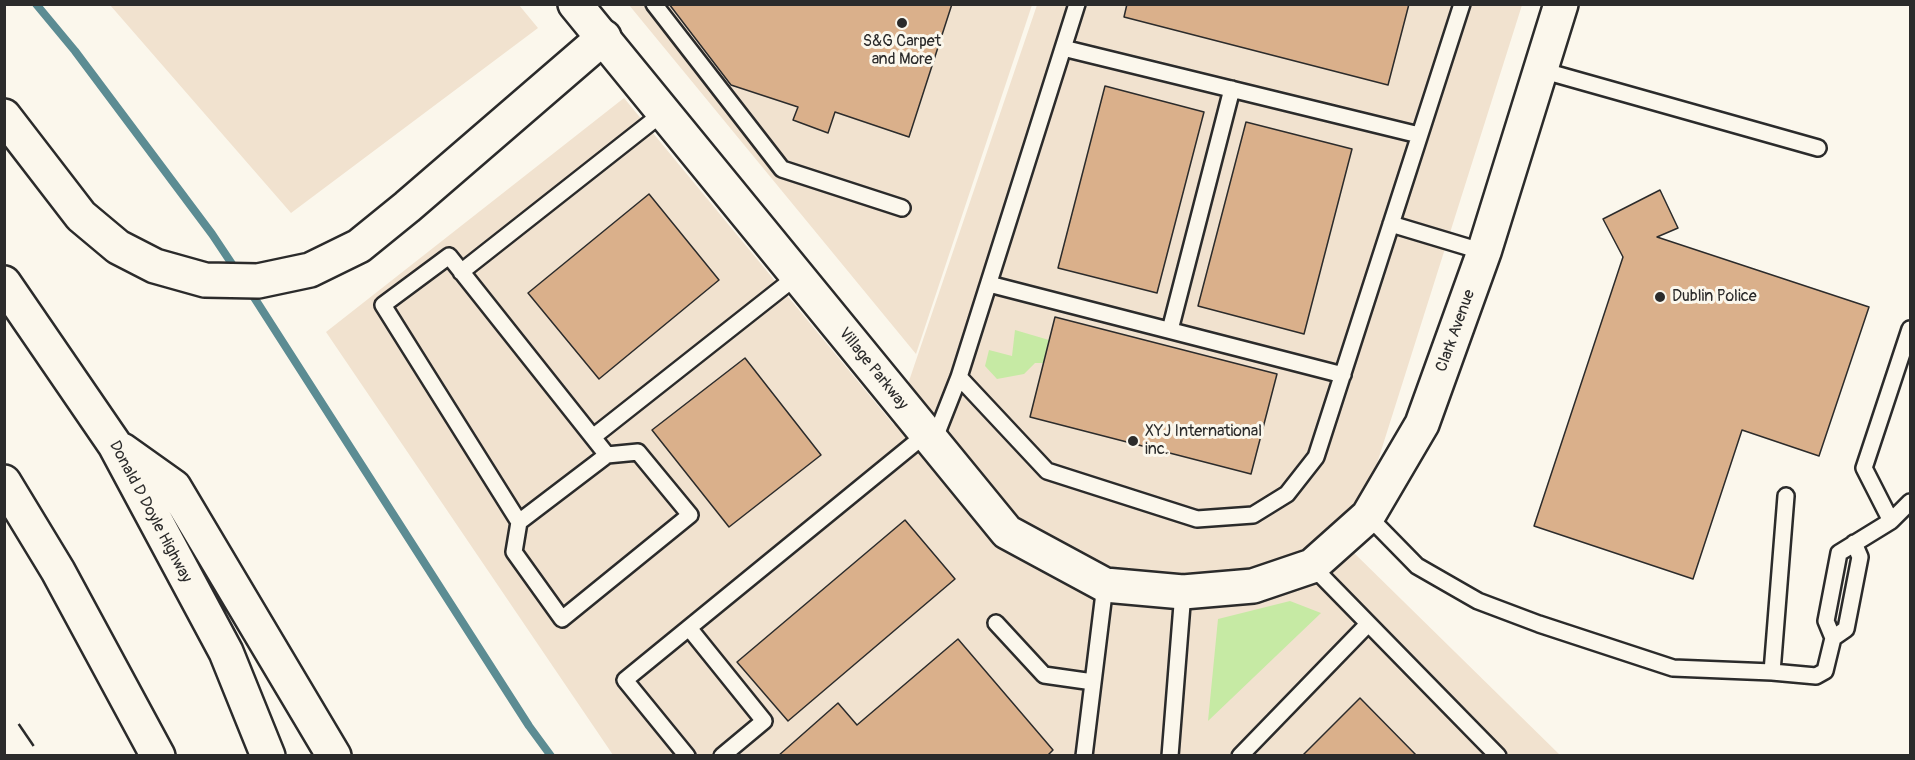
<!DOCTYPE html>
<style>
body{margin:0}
#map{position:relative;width:1915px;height:760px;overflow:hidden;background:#fbf7ec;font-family:Pangolin,sans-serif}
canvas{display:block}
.frame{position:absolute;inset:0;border:6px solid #2b2b2b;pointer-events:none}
</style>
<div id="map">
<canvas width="1915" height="760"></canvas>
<div class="frame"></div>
</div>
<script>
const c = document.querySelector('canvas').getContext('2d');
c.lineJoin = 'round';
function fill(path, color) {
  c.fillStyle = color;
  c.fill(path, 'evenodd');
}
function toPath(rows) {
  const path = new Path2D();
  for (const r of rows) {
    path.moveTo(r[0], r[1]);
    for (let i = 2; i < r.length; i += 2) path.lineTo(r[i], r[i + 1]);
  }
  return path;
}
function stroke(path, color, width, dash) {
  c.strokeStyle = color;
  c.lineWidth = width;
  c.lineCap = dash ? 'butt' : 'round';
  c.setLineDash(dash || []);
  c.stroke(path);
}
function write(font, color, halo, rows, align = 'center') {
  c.font = font + ' Pangolin,sans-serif';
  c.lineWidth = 6;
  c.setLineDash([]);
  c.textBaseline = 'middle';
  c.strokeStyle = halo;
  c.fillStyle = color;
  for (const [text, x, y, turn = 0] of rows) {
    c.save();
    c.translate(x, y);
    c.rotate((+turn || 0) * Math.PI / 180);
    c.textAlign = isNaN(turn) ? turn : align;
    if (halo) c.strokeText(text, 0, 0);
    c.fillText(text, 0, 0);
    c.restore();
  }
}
const built = toPath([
 [110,5,519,5,538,28,291,213],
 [629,5,1032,5,916,354],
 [1037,5,1522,5,1350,549,1560,755,613,755,326,332,624,98,894,425]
]);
const green = toPath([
 [1015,330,1049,340,1043,363,1035,363,1024,374,997,379,985,366,989,350,1012,356],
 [1290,601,1321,613,1208,721,1218,619]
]);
const stream = toPath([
 [36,4,75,51,212,234,238,273],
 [248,288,529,726,551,756]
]);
const building = toPath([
 [669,4,952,4,909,137,835,112,828,133,793,120,798,107,731,85,669,4],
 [1127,4,1409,4,1388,85,1124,17,1127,4],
 [1105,86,1204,112,1157,293,1058,268,1105,86],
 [1246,122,1352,149,1304,334,1198,306,1246,122],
 [1660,190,1678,228,1657,237,1869,307,1819,456,1742,430,1693,579,1534,526,1623,257,1603,219,1660,190],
 [649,194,719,280,599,379,528,293,649,194],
 [1055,317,1277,374,1251,474,1030,417,1055,317],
 [745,358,821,455,729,527,652,430,745,358],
 [905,520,955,579,788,721,737,662,905,520],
 [958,639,1053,750,1047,756,778,756,838,703,857,725,958,639],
 [1360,698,1417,756,1302,756,1360,698]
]);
const service = toPath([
 [654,4,782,169,902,208],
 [1063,48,1419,135],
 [1541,70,1818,148],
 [1391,224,1484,252],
 [461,272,664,112],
 [989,284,1343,375],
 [1170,330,1232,89],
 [959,377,1047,471,1197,519,1253,515,1287,494,1316,457,1462,4],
 [593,437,797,276],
 [933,443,959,377,1077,4],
 [1368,516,1417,566,1478,601,1539,624,1673,668,1772,672,1816,676,1825,671,1833,638,1826,621,1839,553,1891,521,1910,502],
 [1891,521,1864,468,1910,329],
 [519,522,514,552,562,619,690,515,638,452,607,455,519,522,383,305,449,256,607,455],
 [1312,566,1498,756],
 [996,623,1044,675,1093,682],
 [689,628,764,721,722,756],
 [1833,638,1846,629,1860,557,1854,543],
 [1772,672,1786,496],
 [687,756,625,680,926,434],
 [1084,756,1105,585],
 [1170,756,1183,592],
 [1240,756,1368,624]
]);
const tertiary = toPath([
 [575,4,1007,532,1105,585,1183,592,1253,586,1312,566,1368,516,1422,424,1484,252,1561,4]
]);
const motorway = toPath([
 [4,116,81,216,118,247,155,266,205,280,258,281,310,270,359,246,407,207,604,37],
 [4,283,115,445,226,652,268,756],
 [122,450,174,487,334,756],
 [4,482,58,571,158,756]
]);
const motorwayBridge = toPath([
 [4,734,19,756]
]);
const markers = [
 [902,23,6,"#2b2b2b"],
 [1660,297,6,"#2b2b2b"],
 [1133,441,6,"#2b2b2b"]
];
const poiNames = [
 ["S&G Carpet",902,42,"center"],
 ["and More",902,60,"center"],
 ["Dublin Police",1672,297],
 ["XYJ International",1145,432],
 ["inc.",1145,450]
];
const streetNames = [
 ["Clark Avenue",1456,331,-70],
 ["Village Parkway",873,369,51],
 ["Donald D Doyle Highway",150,512,62]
];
fill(built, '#f1e2cf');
fill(green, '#c6eaa4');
stroke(stream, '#5c8c93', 8);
fill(building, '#dab08b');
stroke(building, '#2b2b2b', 1.5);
stroke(service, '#2b2b2b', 20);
stroke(tertiary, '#2b2b2b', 38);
stroke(motorway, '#2b2b2b', 38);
stroke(service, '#fbf7ec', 15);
stroke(tertiary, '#fbf7ec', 33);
stroke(motorway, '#fbf7ec', 33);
stroke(motorwayBridge, '#2b2b2b', 38, []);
stroke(motorwayBridge, '#fbf7ec', 33);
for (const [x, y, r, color] of markers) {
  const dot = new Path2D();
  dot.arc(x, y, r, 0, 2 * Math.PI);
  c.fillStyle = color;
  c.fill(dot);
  stroke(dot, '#fbf7ec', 2);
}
write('16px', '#2b2b2b', '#fbf7ec', poiNames, 'left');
write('16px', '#2b2b2b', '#fbf7ec', streetNames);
</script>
